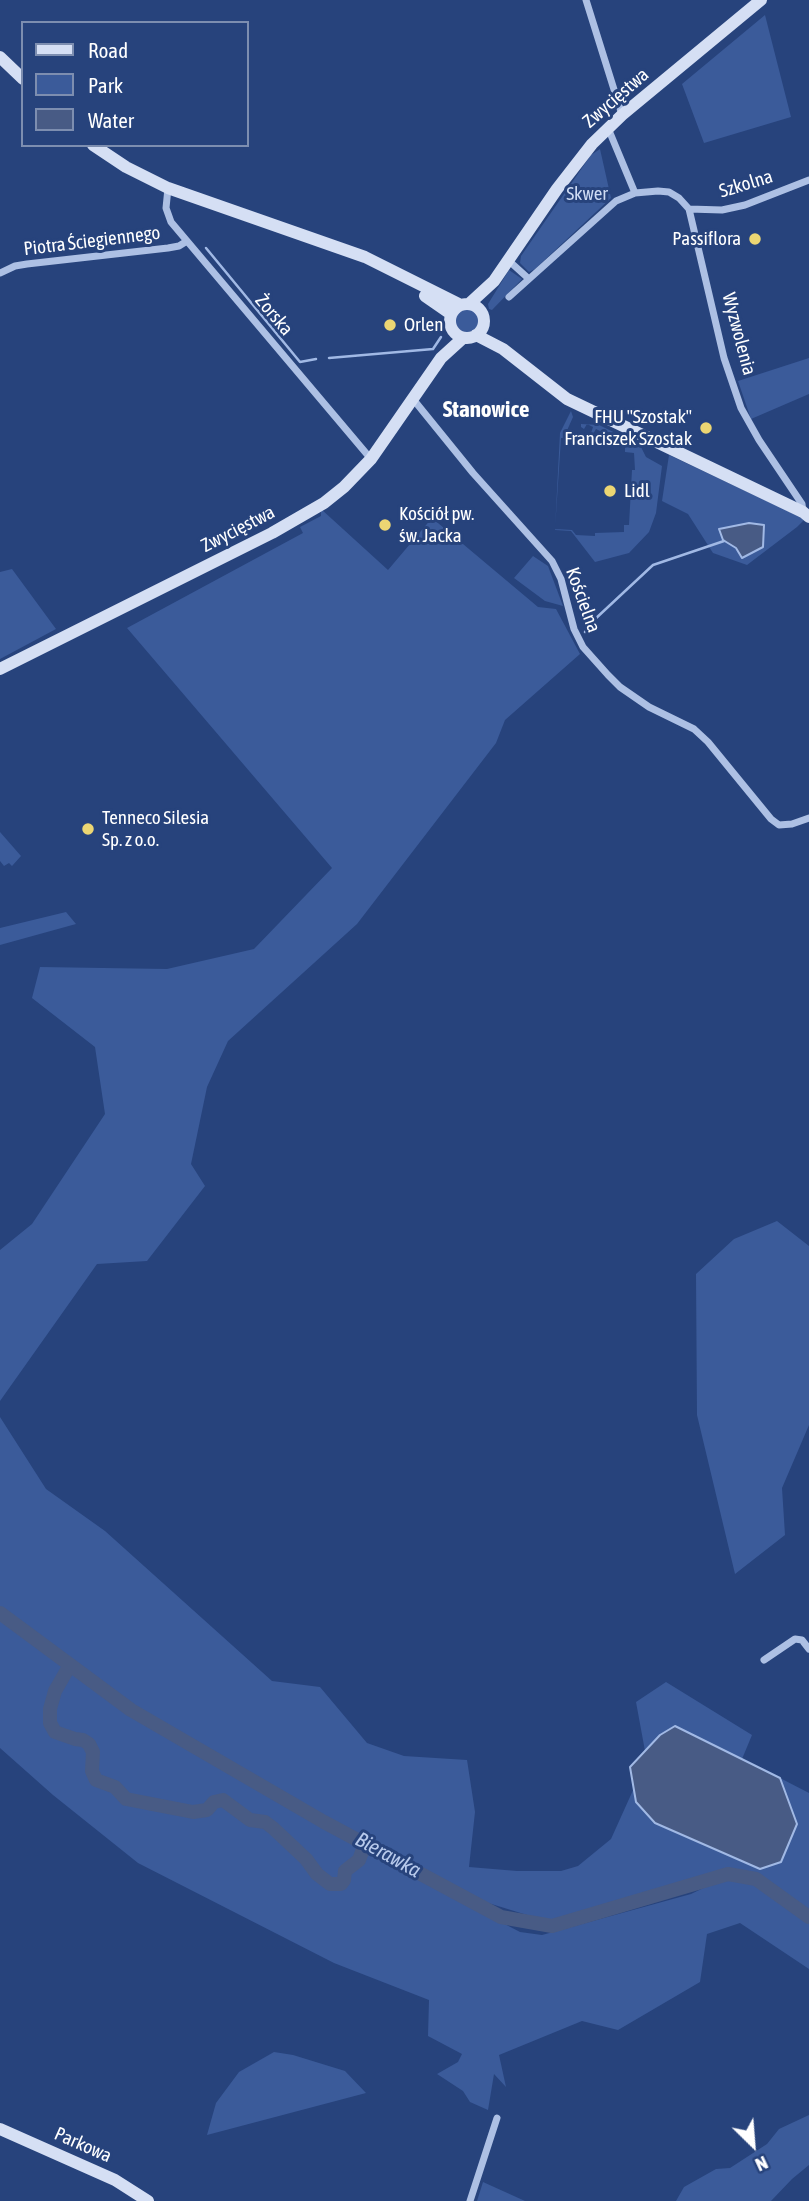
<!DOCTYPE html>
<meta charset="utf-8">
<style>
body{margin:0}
#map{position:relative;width:809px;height:2201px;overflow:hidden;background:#27437c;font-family:"Asap Condensed",sans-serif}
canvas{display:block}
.legend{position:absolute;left:21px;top:21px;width:228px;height:126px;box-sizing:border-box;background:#27437c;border:2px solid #7d8eb0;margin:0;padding:9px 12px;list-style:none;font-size:21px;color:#fff}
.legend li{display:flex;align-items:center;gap:14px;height:35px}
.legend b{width:35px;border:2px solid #7d8eb0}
.north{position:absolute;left:718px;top:2110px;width:70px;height:70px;-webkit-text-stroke:5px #27437c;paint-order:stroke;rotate:155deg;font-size:19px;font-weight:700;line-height:28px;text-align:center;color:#fff}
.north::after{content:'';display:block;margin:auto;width:24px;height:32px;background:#fff;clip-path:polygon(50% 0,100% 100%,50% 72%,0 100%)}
</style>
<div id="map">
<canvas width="809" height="2201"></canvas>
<ul class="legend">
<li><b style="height:9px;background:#d5dff4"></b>Road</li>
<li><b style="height:19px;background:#3b5b9a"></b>Park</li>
<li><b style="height:19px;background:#485b85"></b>Water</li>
</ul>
<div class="north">N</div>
</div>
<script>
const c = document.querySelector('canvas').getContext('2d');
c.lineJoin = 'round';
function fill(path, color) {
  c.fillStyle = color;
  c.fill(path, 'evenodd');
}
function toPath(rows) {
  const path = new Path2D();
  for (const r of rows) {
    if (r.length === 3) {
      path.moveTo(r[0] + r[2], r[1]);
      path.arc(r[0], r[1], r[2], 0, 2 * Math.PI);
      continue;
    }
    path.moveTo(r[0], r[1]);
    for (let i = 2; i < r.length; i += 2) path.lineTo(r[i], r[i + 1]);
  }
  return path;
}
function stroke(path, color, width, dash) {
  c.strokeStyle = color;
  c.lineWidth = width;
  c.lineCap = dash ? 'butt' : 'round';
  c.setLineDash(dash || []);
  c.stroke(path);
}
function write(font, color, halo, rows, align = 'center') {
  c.font = font + ' "Asap Condensed",sans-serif';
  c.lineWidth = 6;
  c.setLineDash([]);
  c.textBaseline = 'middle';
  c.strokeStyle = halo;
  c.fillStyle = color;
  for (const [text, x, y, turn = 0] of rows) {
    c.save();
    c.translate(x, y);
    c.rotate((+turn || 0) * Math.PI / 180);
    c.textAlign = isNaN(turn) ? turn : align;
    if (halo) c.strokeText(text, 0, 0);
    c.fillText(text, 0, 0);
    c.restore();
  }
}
const green = toPath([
 [765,15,791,117,704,143,682,84],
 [600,149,611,198,535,269,529,272,520,263,521,256,591,155],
 [509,270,522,279,492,310,489,309,488,304],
 [467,320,12],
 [809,358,809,394,751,419,738,381],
 [571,411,573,417,565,435,567,438,561,438,555,529,572,530,576,535,595,536,595,533,624,532,624,525,629,525,632,470,635,470,634,453,625,452,625,447,609,446,610,436,596,429,593,434,591,433,593,427,587,424,584,429,581,427,581,424,599,425,640,445,646,457,662,466,656,513,649,532,629,553,595,562,571,531,555,530,560,433],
 [669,455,805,519,797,527,747,565,713,553,688,514,662,501],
 [321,509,388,570,432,518,538,607,556,609,580,654,505,720,496,743,357,924,228,1041,207,1087,191,1164,205,1186,147,1261,97,1264,0,1401,0,1250,32,1224,105,1114,95,1047,32,998,40,967,167,969,254,949,332,868,127,628,303,533,300,527,321,516],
 [533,556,548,566,563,606,545,601,514,578],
 [12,569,56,629,0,659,0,572],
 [0,832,21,856,12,866,9,863,4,866,0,861],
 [66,912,76,924,0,945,0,928],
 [777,1221,809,1246,809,1425,782,1488,785,1535,735,1574,697,1415,696,1274,734,1239],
 [0,1417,46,1489,105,1531,272,1681,320,1687,367,1743,404,1756,467,1760,475,1812,469,1867,517,1871,561,1871,578,1866,611,1839,634,1788,636,1802,797,1824,780,1778,809,1793,809,1914,762,1879,739,1871,725,1871,553,1923,472,1898,470,1906,520,1932,542,1935,691,1894,726,1877,755,1883,809,1921,809,1969,740,1923,707,1934,700,1982,618,2030,582,2021,499,2055,506,2087,494,2074,488,2110,470,2102,463,2091,437,2074,458,2062,462,2054,428,2036,429,2000,334,1963,138,1863,53,1795,0,1748],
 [666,1682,752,1735,742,1759,675,1726,659,1735,645,1751,636,1702],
 [274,2052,293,2055,345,2071,366,2093,207,2135,216,2103,239,2072],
 [809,2115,809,2165,792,2179,771,2201,676,2201,684,2187,716,2169,730,2168,767,2144,779,2129],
 [483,2182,525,2201,477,2201]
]);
const water = toPath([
 [749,523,764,525,763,547,742,558,736,548,723,540,719,529,749,523],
 [675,1726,780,1778,797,1824,781,1862,760,1869,655,1823,636,1802,630,1767,660,1735,675,1726]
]);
const stream = toPath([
 [206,248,300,362,316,359],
 [329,358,433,349,441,337],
 [585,632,593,621,653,565,724,541]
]);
const river = toPath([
 [0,1613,131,1710,324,1822,501,1917,552,1926,728,1874,756,1879,809,1917],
 [70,1665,55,1691,50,1709,50,1723,55,1732,75,1739,83,1740,89,1744,93,1752,92,1771,96,1780,115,1787,126,1799,193,1812,207,1810,214,1802,223,1800,250,1820,265,1822,273,1828,306,1859,317,1874,330,1884,341,1884,344,1880,345,1871,359,1860,362,1852,369,1846]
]);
const street = toPath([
 [586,0,622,115],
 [608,128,635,193],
 [168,188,166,208,171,222,371,459],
 [689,209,722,210,745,205,809,180],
 [508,260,529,279],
 [0,273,15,266,27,264,168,248,179,246,187,241],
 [509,297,616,201,635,193,658,191,669,192,679,198,689,209,724,358,741,408,759,440,802,504,803,512],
 [413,399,473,473,552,561,561,579,574,629,583,647,608,675,620,687,649,707,694,729,708,742,771,819,779,825,792,824,809,818],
 [764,1660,795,1639,802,1640,809,1649],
 [470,2201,497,2118]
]);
const secondary = toPath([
 [0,57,23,79],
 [93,145,126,167,168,188,365,257,461,305],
 [425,296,451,314],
 [469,304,494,281,557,189,592,144,622,115,761,0],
 [467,321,17],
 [476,335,503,349,567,399,803,512,809,517],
 [0,669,272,533,324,503,344,487,371,459,441,358,463,338],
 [0,2129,115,2180,148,2201]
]);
const markers = [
 [755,239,7,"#ecd673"],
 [390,325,7,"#ecd673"],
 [706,428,7,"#ecd673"],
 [610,491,7,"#ecd673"],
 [385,525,7,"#ecd673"],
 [88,829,7,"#ecd673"]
];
const streetNames = [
 ["Zwycięstwa",616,98,-41],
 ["Szkolna",746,184,-17],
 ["Piotra Ściegiennego",92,241,-7],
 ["Żorska",274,315,50],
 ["Wyzwolenia",739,334,75],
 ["Zwycięstwa",238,529,-27],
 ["Kościelna",583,600,70],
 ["Parkowa",83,2145,24]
];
const parkNames = [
 ["Skwer",587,194]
];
const poiNames = [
 ["Passiflora",741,239,"right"],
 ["Orlen",404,325],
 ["FHU \"Szostak\"",692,417,"right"],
 ["Franciszek Szostak",692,439,"right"],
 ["Lidl",624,491],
 ["Kościół pw.",399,514],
 ["św. Jacka",399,536],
 ["Tenneco Silesia",102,818],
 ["Sp. z o.o.",102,840]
];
const waterNames = [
 ["Bierawka",388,1855,29]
];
const quarterNames = [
 ["Stanowice",486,410]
];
fill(green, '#3b5b9a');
fill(water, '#485b85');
stroke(water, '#a1b9e5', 2);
stroke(stream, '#a1b9e5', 2.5);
stroke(river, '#485b85', 14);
stroke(street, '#adc0e4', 7);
stroke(secondary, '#d5dff4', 12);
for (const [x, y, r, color] of markers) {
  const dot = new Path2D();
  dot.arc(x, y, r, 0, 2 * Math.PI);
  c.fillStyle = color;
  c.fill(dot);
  stroke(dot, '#27437c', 2.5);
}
write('19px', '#fff', '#27437c', streetNames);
write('19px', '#cfdcf4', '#27437c', parkNames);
write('19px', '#fff', '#27437c', poiNames, 'left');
write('italic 21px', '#b8caec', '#27437c', waterNames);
write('bold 23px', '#fff', '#27437c', quarterNames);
</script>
